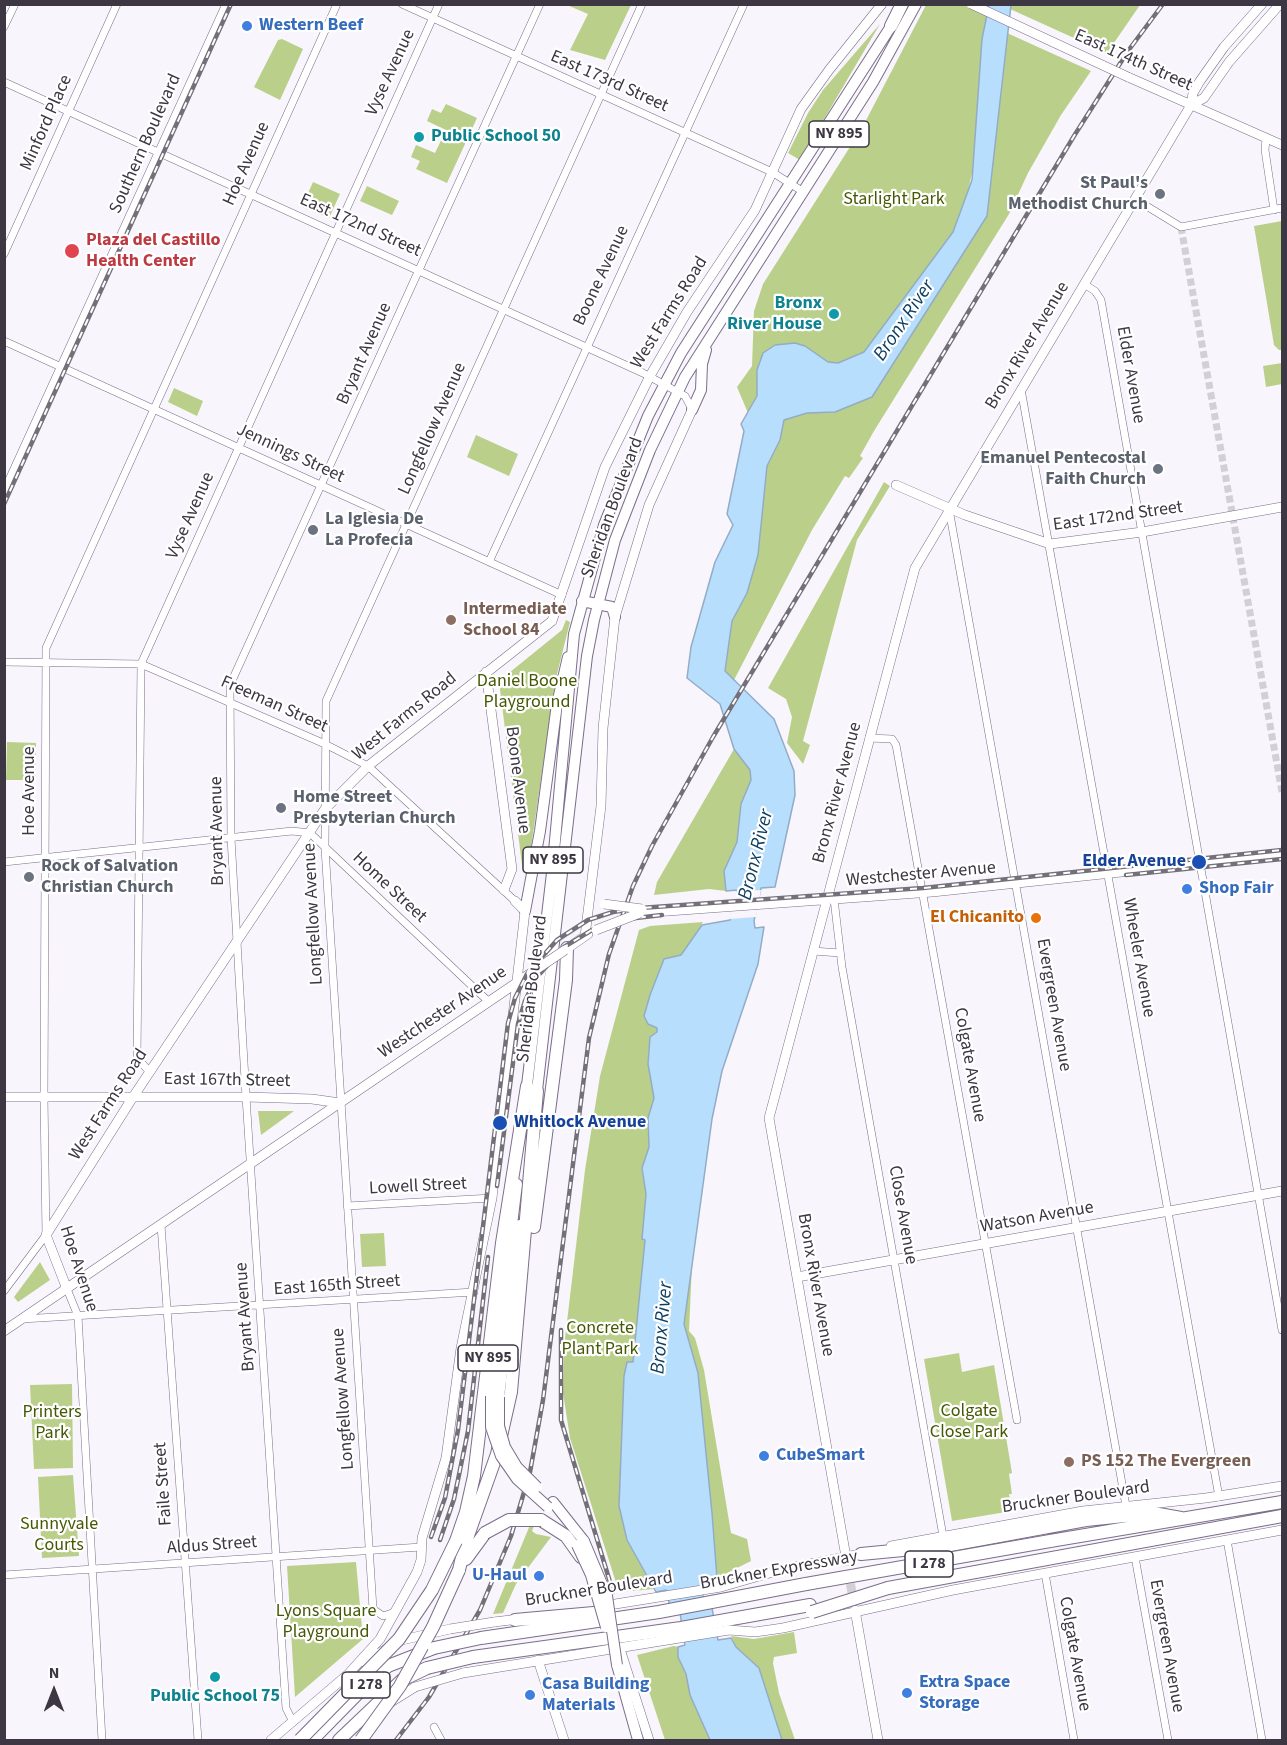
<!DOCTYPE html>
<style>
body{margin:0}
#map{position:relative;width:1287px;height:1745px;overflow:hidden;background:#f8f5fc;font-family:"Source Sans 3",sans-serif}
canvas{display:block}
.frame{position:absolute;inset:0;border:6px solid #3c3743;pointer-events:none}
.north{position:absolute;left:24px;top:1661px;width:60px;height:60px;-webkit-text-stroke:4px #fff;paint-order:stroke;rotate:0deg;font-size:16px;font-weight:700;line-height:24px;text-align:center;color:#3c3743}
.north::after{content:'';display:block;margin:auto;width:21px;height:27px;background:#3c3743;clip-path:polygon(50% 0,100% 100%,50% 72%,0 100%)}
</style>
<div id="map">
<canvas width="1287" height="1745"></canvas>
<div class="frame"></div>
<div class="north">N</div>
</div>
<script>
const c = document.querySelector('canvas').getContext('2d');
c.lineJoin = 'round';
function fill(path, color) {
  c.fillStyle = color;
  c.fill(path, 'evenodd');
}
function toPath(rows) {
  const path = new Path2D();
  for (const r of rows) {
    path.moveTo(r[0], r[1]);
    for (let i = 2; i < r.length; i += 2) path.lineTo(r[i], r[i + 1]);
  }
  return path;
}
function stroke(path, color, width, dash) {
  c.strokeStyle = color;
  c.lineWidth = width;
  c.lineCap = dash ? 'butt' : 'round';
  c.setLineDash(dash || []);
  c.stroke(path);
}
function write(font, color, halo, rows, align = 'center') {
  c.font = font + ' "Source Sans 3",sans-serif';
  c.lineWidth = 4.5;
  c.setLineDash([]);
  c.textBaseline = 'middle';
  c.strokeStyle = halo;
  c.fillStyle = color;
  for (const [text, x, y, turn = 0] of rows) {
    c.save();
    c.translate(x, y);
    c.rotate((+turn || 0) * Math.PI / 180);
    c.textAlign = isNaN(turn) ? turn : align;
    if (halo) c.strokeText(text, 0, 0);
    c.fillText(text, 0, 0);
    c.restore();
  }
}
const green = toPath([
 [1011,4,1140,5,1107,53,1010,9],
 [567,5,631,5,605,60,570,50,588,14],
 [926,5,989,5,982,39,976,156,965,204,953,232,864,352,837,363,759,361,757,396,748,413,737,387,752,366,754,311,763,284,862,128],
 [880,24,800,160,788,153,808,113,823,90],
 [1007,33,1091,71,1061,115,1028,173,1009,214,874,431,860,456,863,458,849,478,845,476,812,530,734,680,725,672,732,621,747,593,767,466,780,440,784,420,807,413,835,412,987,216],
 [282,39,303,49,280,100,254,87,278,40],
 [446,104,477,118,447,183,416,169,420,161,411,157,416,145,435,153,446,130,427,121,432,109,441,113],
 [313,182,340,194,329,218,302,207],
 [367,186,399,201,392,215,360,201],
 [1282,221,1282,350,1279,350,1274,345,1254,226],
 [1282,363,1282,384,1266,387,1263,366],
 [174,388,203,401,197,416,168,402],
 [476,435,518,454,509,476,467,457],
 [884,482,890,486,857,540,803,741,810,745,803,764,787,743,792,717,786,699,768,688],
 [566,620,570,622,556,678,531,847,523,873,499,681,562,630],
 [7,742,36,743,36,780,6,780],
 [734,749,750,770,751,780,741,804,740,829,726,891,709,889,654,895,657,882],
 [703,922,690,945,681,955,664,959,650,995,657,1027,657,1032,650,1037,648,1064,654,1098,648,1118,649,1147,642,1168,646,1194,645,1240,633,1362,627,1362,624,1376,619,1506,627,1540,654,1589,619,1592,570,1438,563,1393,564,1347,585,1170,600,1076,639,930,650,926],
 [258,1111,294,1111,261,1135],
 [384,1233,386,1266,362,1267,360,1234],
 [40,1262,50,1280,18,1302,14,1297],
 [692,1264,689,1331,695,1338,704,1370,731,1533,747,1539,751,1561,717,1578,698,1373,684,1324],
 [959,1353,962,1372,994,1365,1012,1473,1009,1474,1012,1494,1009,1494,1012,1511,952,1521,924,1359],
 [72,1384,73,1468,34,1469,30,1385],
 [73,1475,79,1556,42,1558,38,1477],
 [530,1525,534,1526,532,1531,536,1534,551,1537,516,1584,503,1613,493,1614],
 [356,1562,363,1639,295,1697,287,1566],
 [794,1632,797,1653,774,1657,773,1663,779,1693,795,1740,782,1740,759,1668,736,1647,731,1636,754,1639],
 [674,1646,678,1647,678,1657,686,1674,690,1695,710,1740,665,1740,637,1655]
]);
const water = toPath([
 [989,5,1011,5,987,216,872,397,835,412,807,413,784,420,780,440,767,466,758,555,747,593,732,621,725,671,774,719,794,771,795,795,775,887,761,888,754,921,755,928,764,927,758,964,722,1071,712,1119,684,1324,698,1373,712,1513,717,1578,701,1583,705,1609,712,1608,718,1640,731,1638,736,1647,759,1668,782,1740,710,1740,690,1695,686,1674,678,1657,678,1647,685,1645,680,1613,672,1615,666,1590,656,1592,627,1540,619,1506,624,1376,627,1362,633,1362,645,1240,642,1239,646,1194,642,1168,649,1147,648,1118,654,1098,648,1064,650,1037,657,1032,657,1028,648,1024,644,1016,650,995,664,959,681,955,702,925,730,920,737,890,726,891,724,871,737,842,741,804,751,780,750,770,734,749,720,704,687,678,691,647,715,562,733,525,727,514,744,431,741,424,757,396,757,370,763,353,775,345,795,343,805,346,828,362,838,363,864,352,953,232,972,180,982,39,989,5]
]);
const pier = toPath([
 [761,890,756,917,729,919,735,892]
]);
const streetTunnel = toPath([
 [1181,227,1282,792]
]);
const secondaryTunnel = toPath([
 [846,1557,854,1605]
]);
const street = toPath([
 [402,4,772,172,802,191],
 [4,27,15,4],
 [4,82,643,373,685,396,692,409],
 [1266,138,1265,150,1274,210],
 [1135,199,1181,227,1282,208],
 [4,254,117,4],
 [1084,284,1095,291,1101,300,1282,1330],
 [4,341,562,595],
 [1021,389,1219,1497],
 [949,509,1126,1506],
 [489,562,744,4],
 [4,662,141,664,325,744,368,766,515,901],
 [869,738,892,739,896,745,1017,1420],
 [4,862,292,831,310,833,489,1002],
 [834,899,842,967,943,1536],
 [813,951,840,953],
 [150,1072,137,1058,141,664,439,4],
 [347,1206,492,1198],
 [161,1225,198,1740],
 [67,1289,78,1316,102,1740],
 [4,1291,46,1235,44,1097,46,648,337,4],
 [22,1319,474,1292],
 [1227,1540,1262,1740],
 [1135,1557,1168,1740],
 [1045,1573,1074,1740],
 [4,1575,421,1547],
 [395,1612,383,1616,373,1609,325,848,326,701,642,4],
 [293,1722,286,1708,246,1097,231,838,230,685,540,4],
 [434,1727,441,1740]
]);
const secondary = toPath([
 [1128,77,1282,145],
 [1191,105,1204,98,1229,62,1280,4],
 [896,485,965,515,1050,544,1142,532,1282,507],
 [4,493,227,4],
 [486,672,512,869,504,890],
 [640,913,932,892,1282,855],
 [585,936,601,806,603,728,615,617,649,505,692,410],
 [565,950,588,934],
 [4,1097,246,1097,312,1099,340,1103],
 [797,1277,1282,1191],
 [67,1289,46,1235,133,1097,325,809,368,766,552,621,605,467,650,376,687,312,755,210,801,109,829,70,882,4],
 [4,1331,531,973],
 [891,1546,1083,1511,1206,1498,1282,1486],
 [846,1557,769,1118,915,568,1191,105,1193,93,1200,81,1224,47,1262,4],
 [603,1606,721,1587,780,1570,866,1553],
 [855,1610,878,1740],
 [494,1622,519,1619],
 [620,1649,649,1740],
 [538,1660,564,1740],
 [364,1662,402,1640,450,1629],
 [350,1672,380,1639,417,1572,421,1560,422,1538,446,1458,461,1348,492,1198,525,911,515,901],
 [463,1673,729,1630,755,1632,783,1628,953,1590,1282,1530],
 [391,1702,415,1687],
 [271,1740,353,1670]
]);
const primary = toPath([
 [692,410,701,390,702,364,706,350],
 [582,601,612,607,615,617],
 [525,911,540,831,557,704,568,657],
 [526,1094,552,873,574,634,604,525,648,416,681,353,895,20],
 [536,1099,587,656,594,620,615,540,650,450,685,377,873,82,916,4],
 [491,1396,517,1184],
 [499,1397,520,1225],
 [553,1502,584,1541],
 [617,1665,638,1740]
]);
const highway = toPath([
 [891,26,902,4],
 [534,1227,566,980,567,948],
 [541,1520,566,1536,581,1557],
 [456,1541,466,1512,474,1476,502,1243,527,1086],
 [1050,1541,1282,1502],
 [861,1554,945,1546,1086,1520,1153,1513,1181,1518],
 [466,1559,485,1533],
 [459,1570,465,1544,497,1454,511,1392,537,1091],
 [888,1588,1282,1516],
 [515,1620,605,1612],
 [481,1638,659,1612,806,1584],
 [473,1657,681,1628,810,1605],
 [312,1740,367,1684,388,1666,434,1648],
 [339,1740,402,1680,427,1668]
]);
const rail = toPath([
 [4,504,231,4],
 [1126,875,1282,859],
 [497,1186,518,1024,525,1001,536,978,564,947,592,930,627,919,662,915],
 [561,1330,561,1420,613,1592],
 [431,1537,445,1498,458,1430,508,1023,515,998,527,974,557,940,588,920,613,912,640,908,923,888,1282,850],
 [440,1540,454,1499,468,1431,488,1257],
 [396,1740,429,1697,480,1610,511,1536,530,1472,543,1400,589,1038,609,954,633,886,652,846,713,737,1074,136,1128,51,1163,4]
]);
const secondaryBridge = toPath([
 [971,4,1128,77],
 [604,904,642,909],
 [596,930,640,913],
 [531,973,565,950],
 [450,1629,494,1622],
 [415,1687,463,1673]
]);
const primaryBridge = toPath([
 [491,1396,491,1427,501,1456,517,1479,548,1507],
 [499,1397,499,1426,505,1447,517,1467,537,1487],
 [584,1541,607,1596,617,1665],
 [577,1545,591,1575,606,1627]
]);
const highwayBridge = toPath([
 [485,1533,509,1520,541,1520],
 [806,1584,1050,1541],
 [812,1612,888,1588],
 [434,1648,481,1638],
 [427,1668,473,1657],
 [300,1740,399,1639,432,1590,456,1541],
 [361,1740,400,1686,433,1627,459,1570]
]);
const markers = [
 [247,26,6,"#3f7fe0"],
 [419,137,6,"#0f9aa8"],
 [1160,194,6,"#6b7280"],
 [72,251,8,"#e0444e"],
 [834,314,6,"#0f9aa8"],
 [1158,469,6,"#6b7280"],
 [313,530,6,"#6b7280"],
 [451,620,6,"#8d6e63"],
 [281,808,6,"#6b7280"],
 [1199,862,8,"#1a4fb4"],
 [29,877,6,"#6b7280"],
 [1187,889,6,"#3f7fe0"],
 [1036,918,6,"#e8710a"],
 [500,1123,8,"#1a4fb4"],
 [764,1456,6,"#3f7fe0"],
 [1069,1462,6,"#8d6e63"],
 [539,1576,6,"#3f7fe0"],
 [215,1677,6,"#0f9aa8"],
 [907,1693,6,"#3f7fe0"],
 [530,1695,6,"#3f7fe0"]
];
const shields = [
 [839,134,60],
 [553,860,60],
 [488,1358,60],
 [929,1564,48],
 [366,1685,48]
];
const shieldNames = [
 ["NY 895",839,134],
 ["NY 895",553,860],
 ["NY 895",488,1358],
 ["I 278",929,1564],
 ["I 278",366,1685]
];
const shopNames = [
 ["Western Beef",259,26],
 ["Shop Fair",1199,889],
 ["CubeSmart",776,1456],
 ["U-Haul",527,1576,"right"],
 ["Extra Space",919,1683],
 ["Storage",919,1704],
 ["Casa Building",542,1685],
 ["Materials",542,1706]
];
const streetNames = [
 ["East 174th Street",1133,61,24],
 ["Vyse Avenue",391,73,-65],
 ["East 173rd Street",609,82,24],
 ["Minford Place",47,123,-66],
 ["Southern Boulevard",146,144,-66],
 ["Hoe Avenue",247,164,-66],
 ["East 172nd Street",360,226,24],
 ["Boone Avenue",602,276,-65],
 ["West Farms Road",670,313,-58],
 ["Bronx River Avenue",1028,346,-59],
 ["Bryant Avenue",365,354,-66],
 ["Elder Avenue",1130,375,80],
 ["Longfellow Avenue",433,429,-66],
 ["Jennings Street",290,454,25],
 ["Sheridan Boulevard",613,508,-70],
 ["Vyse Avenue",191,516,-66],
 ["East 172nd Street",1118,517,-8],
 ["Freeman Street",274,705,24],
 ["West Farms Road",405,717,-39],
 ["Boone Avenue",517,780,83],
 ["Hoe Avenue",30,791,-90],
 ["Bronx River Avenue",838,793,-75],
 ["Bryant Avenue",218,831,-91],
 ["Westchester Avenue",921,875,-5],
 ["Home Street",389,888,43],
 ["Longfellow Avenue",314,914,-93],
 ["Wheeler Avenue",1138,958,80],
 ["Sheridan Boulevard",533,989,-83],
 ["Evergreen Avenue",1053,1005,80],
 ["Westchester Avenue",443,1013,-34],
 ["Colgate Avenue",969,1065,80],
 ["East 167th Street",227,1081,1],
 ["West Farms Road",109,1105,-57],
 ["Lowell Street",418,1187,-3],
 ["Close Avenue",902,1215,80],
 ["Watson Avenue",1037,1218,-10],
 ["Hoe Avenue",78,1269,72],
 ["Bronx River Avenue",815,1285,80],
 ["East 165th Street",337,1286,-4],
 ["Bryant Avenue",246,1317,-94],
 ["Longfellow Avenue",344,1399,-94],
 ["Faile Street",164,1484,-94],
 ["Bruckner Boulevard",1076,1498,-8],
 ["Aldus Street",212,1546,-4],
 ["Bruckner Expressway",779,1571,-10],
 ["Bruckner Boulevard",599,1590,-9],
 ["Evergreen Avenue",1166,1646,80],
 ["Colgate Avenue",1074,1654,80]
];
const cultureNames = [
 ["Public School 50",431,137],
 ["Bronx",822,304,"right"],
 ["River House",822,325,"right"],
 ["Public School 75",215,1697,"center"]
];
const worshipNames = [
 ["St Paul's",1148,184,"right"],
 ["Methodist Church",1148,205,"right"],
 ["Emanuel Pentecostal",1146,459,"right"],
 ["Faith Church",1146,480,"right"],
 ["La Iglesia De",325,520],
 ["La Profecia",325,541],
 ["Home Street",293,798],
 ["Presbyterian Church",293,819],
 ["Rock of Salvation",41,867],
 ["Christian Church",41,888]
];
const parkNames = [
 ["Starlight Park",894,200],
 ["Daniel Boone",527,682],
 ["Playground",527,703],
 ["Concrete",600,1329],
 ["Plant Park",600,1350],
 ["Colgate",969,1412],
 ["Close Park",969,1433],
 ["Printers",52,1413],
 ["Park",52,1434],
 ["Sunnyvale",59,1525],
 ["Courts",59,1546],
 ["Lyons Square",326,1612],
 ["Playground",326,1633]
];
const healthNames = [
 ["Plaza del Castillo",86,241],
 ["Health Center",86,262]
];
const educationNames = [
 ["Intermediate",463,610],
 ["School 84",463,631],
 ["PS 152 The Evergreen",1081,1462]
];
const transitNames = [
 ["Elder Avenue",1186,862],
 ["Whitlock Avenue",514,1123,"left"]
];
const foodNames = [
 ["El Chicanito",1024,918]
];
const waterNames = [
 ["Bronx River",905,321,-56],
 ["Bronx River",757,855,-76],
 ["Bronx River",663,1328,-85]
];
fill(green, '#bad08a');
fill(water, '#b8defd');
stroke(water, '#93acc5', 1.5);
fill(pier, '#f8f5fc');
stroke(streetTunnel, '#d2cfd7', 7, [7, 3.5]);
stroke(secondaryTunnel, '#d2cfd7', 9, [9, 4.5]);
stroke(street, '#7b6e8a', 8);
stroke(secondary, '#7b6e8a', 10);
stroke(primary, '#7b6e8a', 12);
stroke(highway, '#7b6e8a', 14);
stroke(street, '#fff', 7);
stroke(secondary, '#fff', 9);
stroke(primary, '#fff', 10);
stroke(highway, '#fff', 12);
stroke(rail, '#74707a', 4.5);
stroke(rail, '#fff', 2, [7]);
stroke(secondaryBridge, '#7b6e8a', 10, []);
stroke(primaryBridge, '#7b6e8a', 12, []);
stroke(highwayBridge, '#7b6e8a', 14, []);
stroke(secondaryBridge, '#fff', 9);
stroke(primaryBridge, '#fff', 10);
stroke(highwayBridge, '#fff', 12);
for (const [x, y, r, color] of markers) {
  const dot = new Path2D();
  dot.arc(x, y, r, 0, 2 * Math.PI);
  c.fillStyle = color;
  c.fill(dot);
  stroke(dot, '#fff', 2);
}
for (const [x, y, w] of shields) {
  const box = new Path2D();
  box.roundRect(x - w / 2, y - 13, w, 26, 4.5);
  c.fillStyle = '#fff';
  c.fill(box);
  stroke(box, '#3c3743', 1.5);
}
write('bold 16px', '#3c3743', null, shieldNames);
write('bold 18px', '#366cbe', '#fff', shopNames, 'left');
write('18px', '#3c3743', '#fff', streetNames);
write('bold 18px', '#0d838f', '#fff', cultureNames, 'left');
write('bold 18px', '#5b616d', '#fff', worshipNames, 'left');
write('18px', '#455804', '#fff', parkNames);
write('bold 18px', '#be3a42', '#fff', healthNames, 'left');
write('bold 18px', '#785e54', '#fff', educationNames, 'left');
write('bold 18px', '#164399', '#fff', transitNames, 'right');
write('bold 18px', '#c56008', '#fff', foodNames, 'right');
write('italic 20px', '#0c3f60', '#fff', waterNames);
</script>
